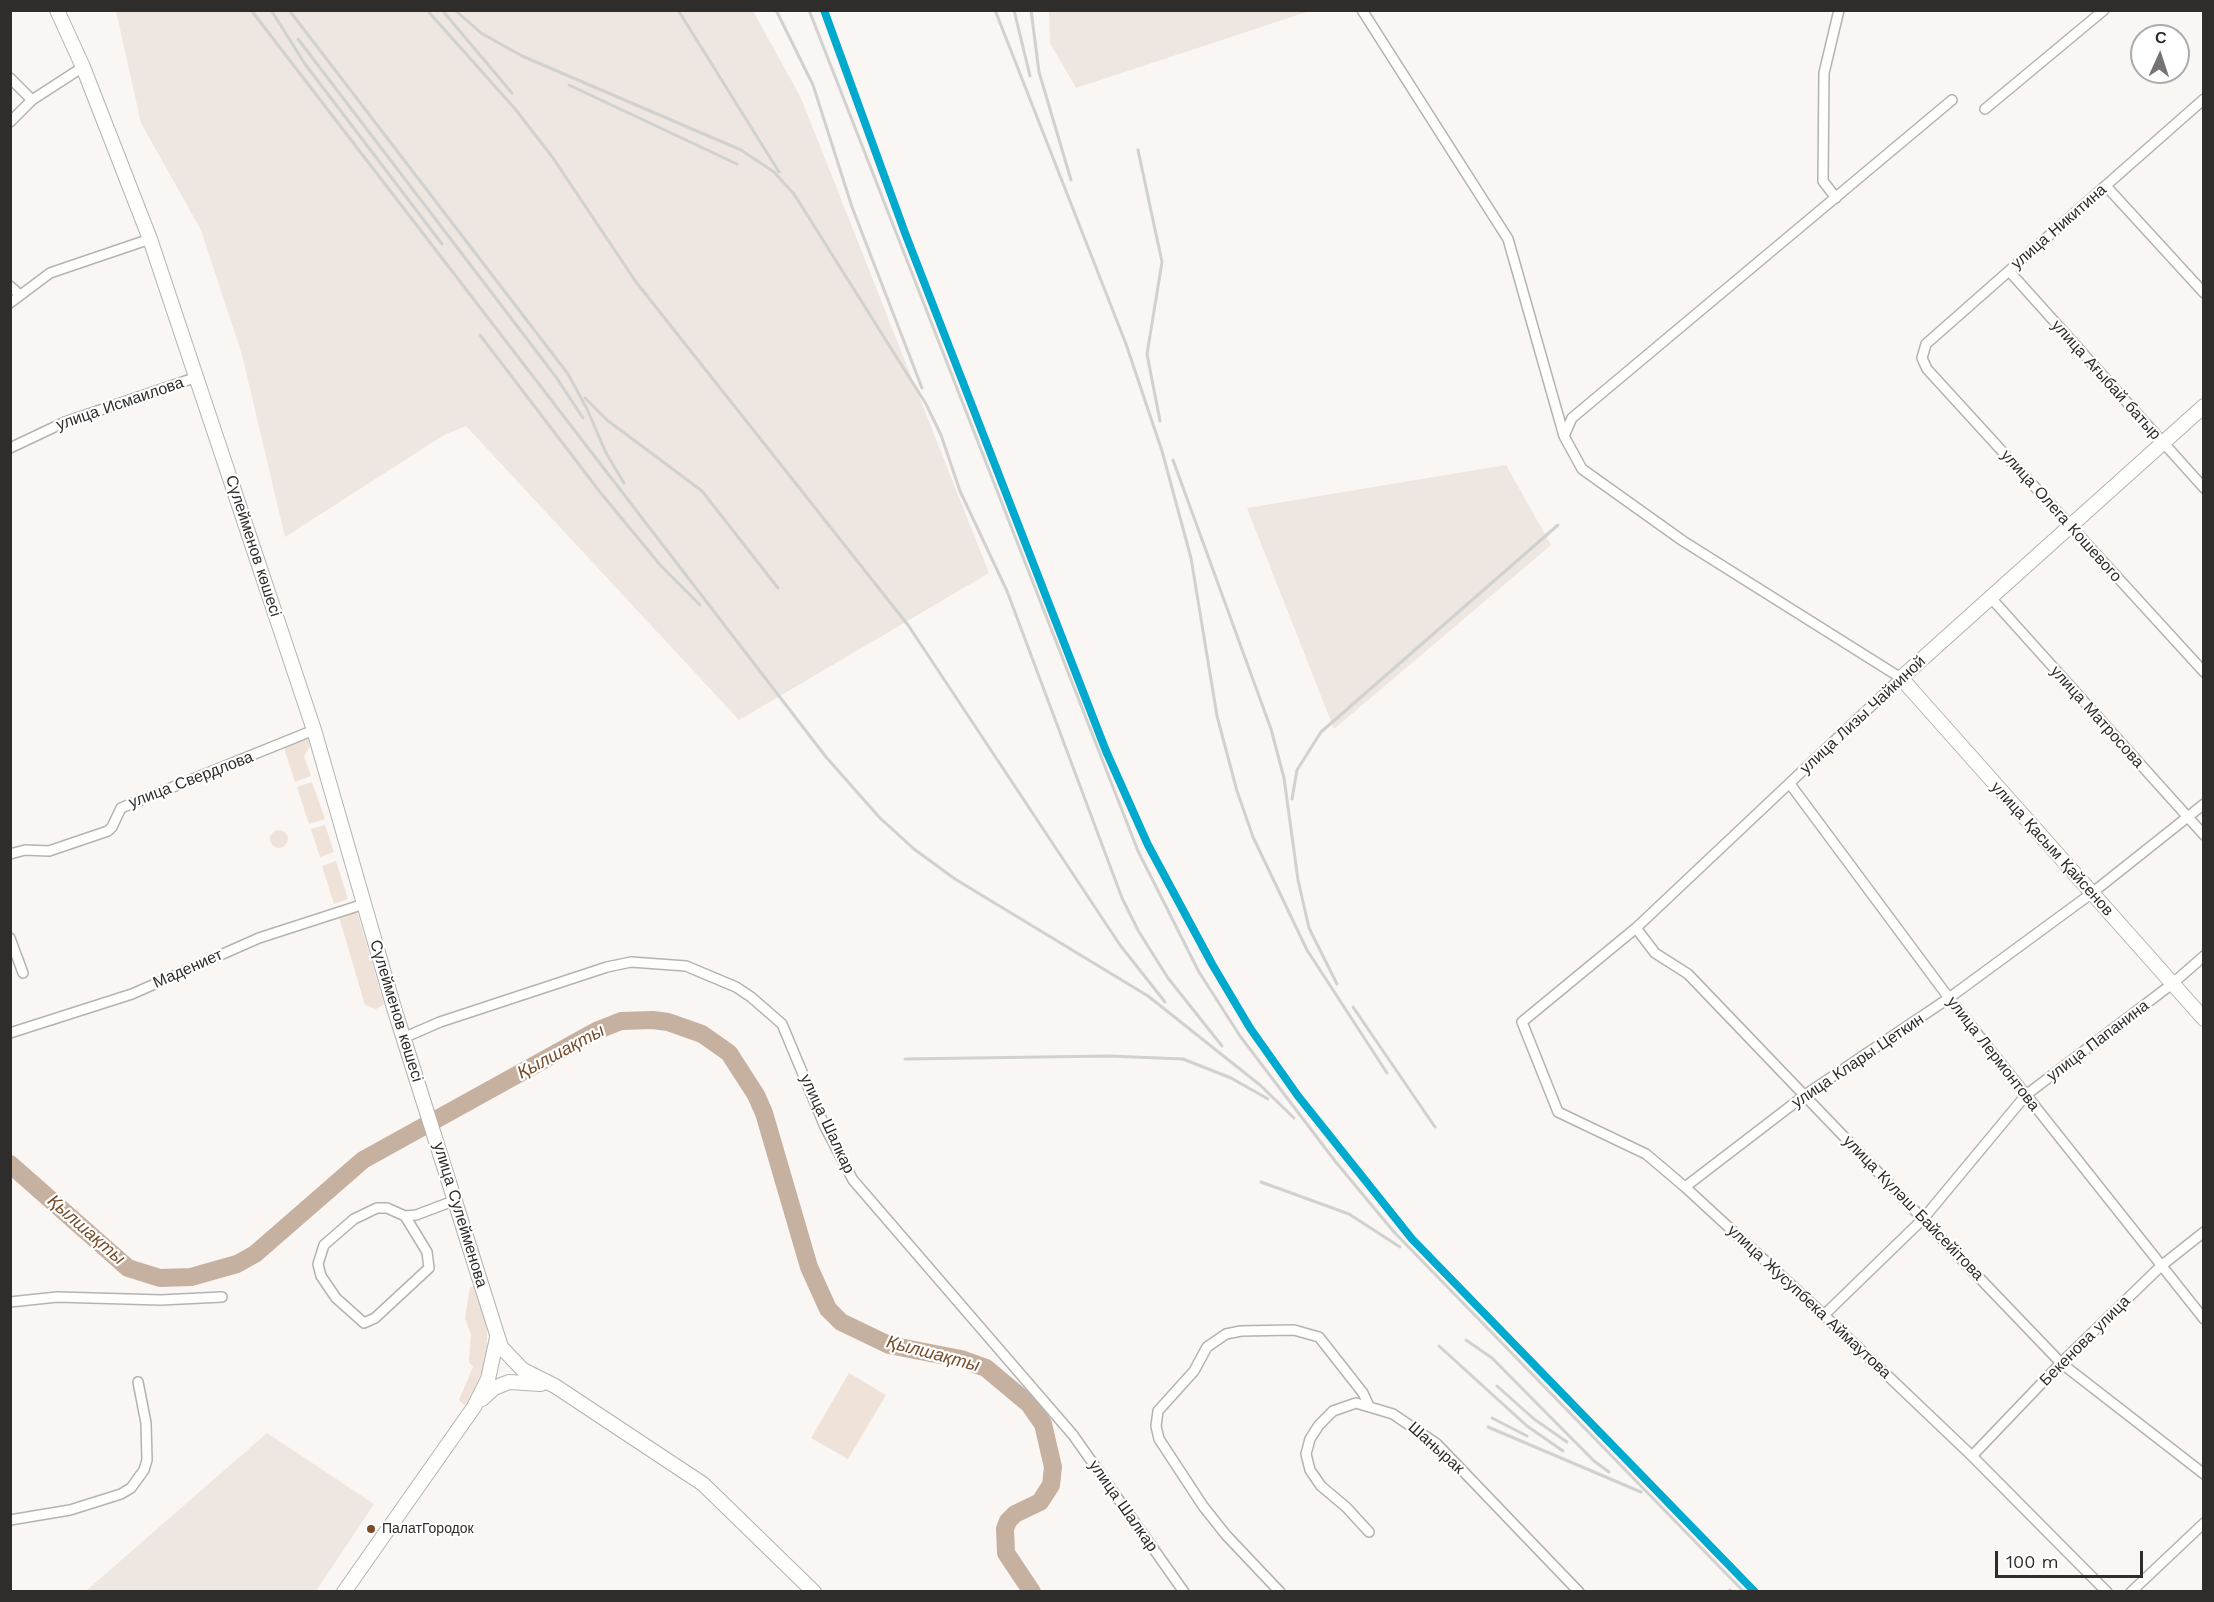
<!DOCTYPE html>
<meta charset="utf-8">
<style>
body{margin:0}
#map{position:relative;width:2214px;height:1602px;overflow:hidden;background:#f9f6f4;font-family:"Work Sans",sans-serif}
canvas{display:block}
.frame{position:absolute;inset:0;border:12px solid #2f2d2c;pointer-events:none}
.north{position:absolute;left:2130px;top:24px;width:60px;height:60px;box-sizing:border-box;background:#fff;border:2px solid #acabab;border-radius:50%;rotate:3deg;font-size:16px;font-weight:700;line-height:24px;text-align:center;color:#2f2d2c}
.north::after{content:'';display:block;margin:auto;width:21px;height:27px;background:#767372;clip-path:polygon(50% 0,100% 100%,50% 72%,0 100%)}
.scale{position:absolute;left:1995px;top:1551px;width:148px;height:27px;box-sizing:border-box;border:3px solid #2f2d2c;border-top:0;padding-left:8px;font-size:18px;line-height:21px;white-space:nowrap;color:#2f2d2c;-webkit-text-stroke:4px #fff;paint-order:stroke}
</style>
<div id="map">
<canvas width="2214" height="1602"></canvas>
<div class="frame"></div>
<div class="north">С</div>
<div class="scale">100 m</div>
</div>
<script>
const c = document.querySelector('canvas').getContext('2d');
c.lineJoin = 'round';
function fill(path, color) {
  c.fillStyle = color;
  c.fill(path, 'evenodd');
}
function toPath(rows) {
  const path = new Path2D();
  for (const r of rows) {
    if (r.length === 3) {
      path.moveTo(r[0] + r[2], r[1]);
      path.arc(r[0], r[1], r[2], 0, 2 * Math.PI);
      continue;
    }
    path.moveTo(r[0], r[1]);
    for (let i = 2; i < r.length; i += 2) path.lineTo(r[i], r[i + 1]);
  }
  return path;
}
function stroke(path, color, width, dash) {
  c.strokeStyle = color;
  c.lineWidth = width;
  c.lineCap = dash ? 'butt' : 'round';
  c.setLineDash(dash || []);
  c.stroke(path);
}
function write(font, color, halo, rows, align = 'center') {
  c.font = font + ' "Work Sans",sans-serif';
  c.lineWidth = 4.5;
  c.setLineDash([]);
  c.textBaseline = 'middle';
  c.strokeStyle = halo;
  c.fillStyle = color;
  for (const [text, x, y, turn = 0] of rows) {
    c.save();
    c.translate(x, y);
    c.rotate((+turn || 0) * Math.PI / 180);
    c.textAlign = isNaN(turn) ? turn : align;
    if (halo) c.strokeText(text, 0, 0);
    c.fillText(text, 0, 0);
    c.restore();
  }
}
const built = toPath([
 [116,11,753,11,801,98,989,573,739,720,466,426,444,435,285,537,242,355,201,230,141,123],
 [1049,11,1049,10,1310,11,1076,88,1050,43],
 [1506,465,1551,545,1334,729,1247,508],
 [267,1433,374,1504,316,1591,86,1591]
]);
const green = toPath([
 [308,737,310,746,304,756,311,776,295,782,283,745],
 [312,782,325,819,309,824,297,787],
 [325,825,334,852,320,857,311,829],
 [279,839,9],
 [336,861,348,899,334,904,322,866],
 [357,911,384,1004,376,1009,365,1005,339,917],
 [477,1286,487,1327,487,1357,474,1393,466,1406,459,1400,473,1367,469,1362,471,1335,465,1318,470,1287],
 [849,1373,886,1395,848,1459,811,1438]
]);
const river = toPath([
 [10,1164,128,1268,160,1278,191,1277,237,1264,255,1254,363,1160,596,1031,621,1021,653,1020,668,1022,702,1034,729,1053,756,1095,764,1113,809,1267,828,1309,841,1322,889,1345,961,1359,986,1368,1029,1404,1043,1424,1053,1467,1051,1485,1040,1502,1015,1514,1008,1521,1005,1529,1006,1553,1032,1592]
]);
const street = toPath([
 [1362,10,1508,239,1564,436,1582,469,1683,541,1901,678,1636,928,1522,1022,1558,1112,1646,1154,1685,1187,1824,1315,1972,1456,2107,1592],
 [10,78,32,100,83,67],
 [2204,99,1926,344,1922,358,1927,369,2204,672],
 [1985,109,2104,10],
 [10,122,32,100],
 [2106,186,2204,293],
 [1836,198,1823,181,1824,73,1839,10],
 [2009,271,2204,488],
 [10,286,20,295],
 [10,303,50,273,150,239],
 [1564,436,1572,418,1952,100],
 [10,448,65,422,197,377],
 [1991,598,2204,835],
 [1790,784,1949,998,2204,1319],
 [10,854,25,850,49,851,108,831,112,827,121,808,314,730],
 [1636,928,1655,953,1688,974,2061,1363,2204,1474],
 [10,938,23,973],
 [10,1033,132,994,259,938,364,904],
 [403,1038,440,1022,607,967,631,962,686,966,736,987,751,997,782,1024,825,1127,853,1180,1073,1435,1184,1592],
 [1685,1187,1805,1095,1949,998,2092,893,2204,804],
 [405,1216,427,1252,429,1268,375,1318,364,1323,336,1298,321,1276,318,1264,324,1245,354,1219,377,1208,387,1208,405,1216,416,1215,456,1200],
 [10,1302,57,1297,161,1300,222,1297],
 [1824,1315,1923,1219,2026,1095,2172,984,2204,956],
 [1972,1456,2061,1363,2161,1266,2204,1232],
 [10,1520,70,1510,121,1494,131,1488,144,1470,147,1460,146,1423,138,1382],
 [1369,1532,1346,1507,1321,1486,1310,1470,1306,1454,1310,1439,1319,1425,1333,1411,1356,1403,1393,1414,1437,1444,1579,1592],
 [1280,1592,1226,1535,1203,1506,1159,1439,1156,1426,1158,1411,1194,1371,1207,1347,1226,1334,1241,1331,1294,1330,1319,1337,1363,1393,1368,1404],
 [2131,1592,2204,1523]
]);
const secondary = toPath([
 [57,10,83,67,150,239,314,730,394,1008,501,1347,523,1370,555,1386,703,1484,814,1592],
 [2204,406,1901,678,2204,1019],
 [482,1399,494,1388,509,1382,541,1384],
 [344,1592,474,1407,488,1379,497,1338]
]);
const rail = toPath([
 [251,10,826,757,880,818,914,849,955,879,1148,996,1260,1085,1294,1118],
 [271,10,305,64,442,244],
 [289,10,568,374,587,409,606,453,624,483],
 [427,10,516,110,553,158,636,282,908,625,1120,945,1165,1002],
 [442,10,512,93],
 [455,10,481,33,522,56,741,150,774,172,794,194,926,404,941,435,960,491,1007,591,1122,898,1139,932,1168,978,1222,1046],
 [678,10,779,172],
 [776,10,813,85,852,207,922,388],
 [809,10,1138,851,1199,972,1240,1036,1335,1161,1394,1232,1744,1592],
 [995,10,1126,344,1162,451,1191,558,1217,716,1237,791,1253,837,1307,950,1387,1073],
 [1014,10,1030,76],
 [1031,10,1039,72,1071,180],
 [298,39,556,377,583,418],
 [569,85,737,164],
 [1138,150,1162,262,1147,354,1160,421],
 [480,335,600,492,661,566,700,605],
 [585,398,607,420,702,491,778,588],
 [1173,460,1271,729,1284,778,1298,880,1309,928,1337,984],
 [1292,799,1297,770,1321,732,1558,525],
 [1353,1007,1435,1127],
 [905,1059,1109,1056,1183,1059,1231,1078,1268,1099],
 [1261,1182,1349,1214,1400,1247],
 [1466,1340,1492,1358,1594,1461,1609,1472],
 [1439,1346,1527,1426,1563,1451],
 [1497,1386,1534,1419,1567,1442],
 [1492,1418,1527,1436],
 [1488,1427,1641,1492],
 [1730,1590,1731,1592]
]);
const rail1 = toPath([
 [824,10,905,233,1106,751,1148,845,1212,964,1250,1028,1298,1096,1412,1239,1755,1592]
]);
const markers = [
 [371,1529,5,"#7a4b2a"]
];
const busNames = [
 ["ПалатГородок",382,1529]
];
const streetNames = [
 ["улица Никитина",2059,227,-41],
 ["улица Ағыбай батыр",2106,380,48],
 ["улица Исмаилова",120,404,-19],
 ["улица Олега Кошевого",2061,516,48],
 ["Сүлейменов көшесі",253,546,72],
 ["улица Лизы Чайкиной",1863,715,-43],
 ["улица Матросова",2097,717,48],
 ["улица Свердлова",191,780,-21],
 ["улица Қасым Қайсенов",2052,849,48],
 ["Мадениет",188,969,-24],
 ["Сүлейменов көшесі",396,1011,73],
 ["улица Папанина",2098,1041,-37],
 ["улица Лермонтова",1993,1054,52],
 ["улица Клары Цеткин",1858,1061,-34],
 ["улица Шалкар",827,1124,65],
 ["улица Күләш Байсейітова",1913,1208,46],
 ["улица Сулейменова",460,1215,73],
 ["улица Жусупбека Аймаутова",1809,1302,43],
 ["Бекенова улица",2085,1341,-45],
 ["Шанырак",1436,1448,42],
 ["улица Шалкар",1123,1506,55]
];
const waterNames = [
 ["Қылшақты",561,1052,-28],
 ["Қылшақты",86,1230,41],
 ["Қылшақты",933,1354,15]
];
fill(built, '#eee6e0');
fill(green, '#efe2d8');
stroke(river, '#c6b1a1', 18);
stroke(street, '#b5b3b1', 12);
stroke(secondary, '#b5b3b1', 16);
stroke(street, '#fefefd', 9);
stroke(secondary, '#fefefd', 14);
stroke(rail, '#d1d1d0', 3);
stroke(rail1, '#00a9ce', 8);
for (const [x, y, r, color] of markers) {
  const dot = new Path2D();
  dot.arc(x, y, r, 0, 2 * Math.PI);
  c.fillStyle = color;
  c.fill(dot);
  stroke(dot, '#fff', 2);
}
write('14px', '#2f2d2c', '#fff', busNames, 'left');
write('16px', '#2f2d2c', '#fff', streetNames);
write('italic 18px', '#774c2a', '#fff', waterNames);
</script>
